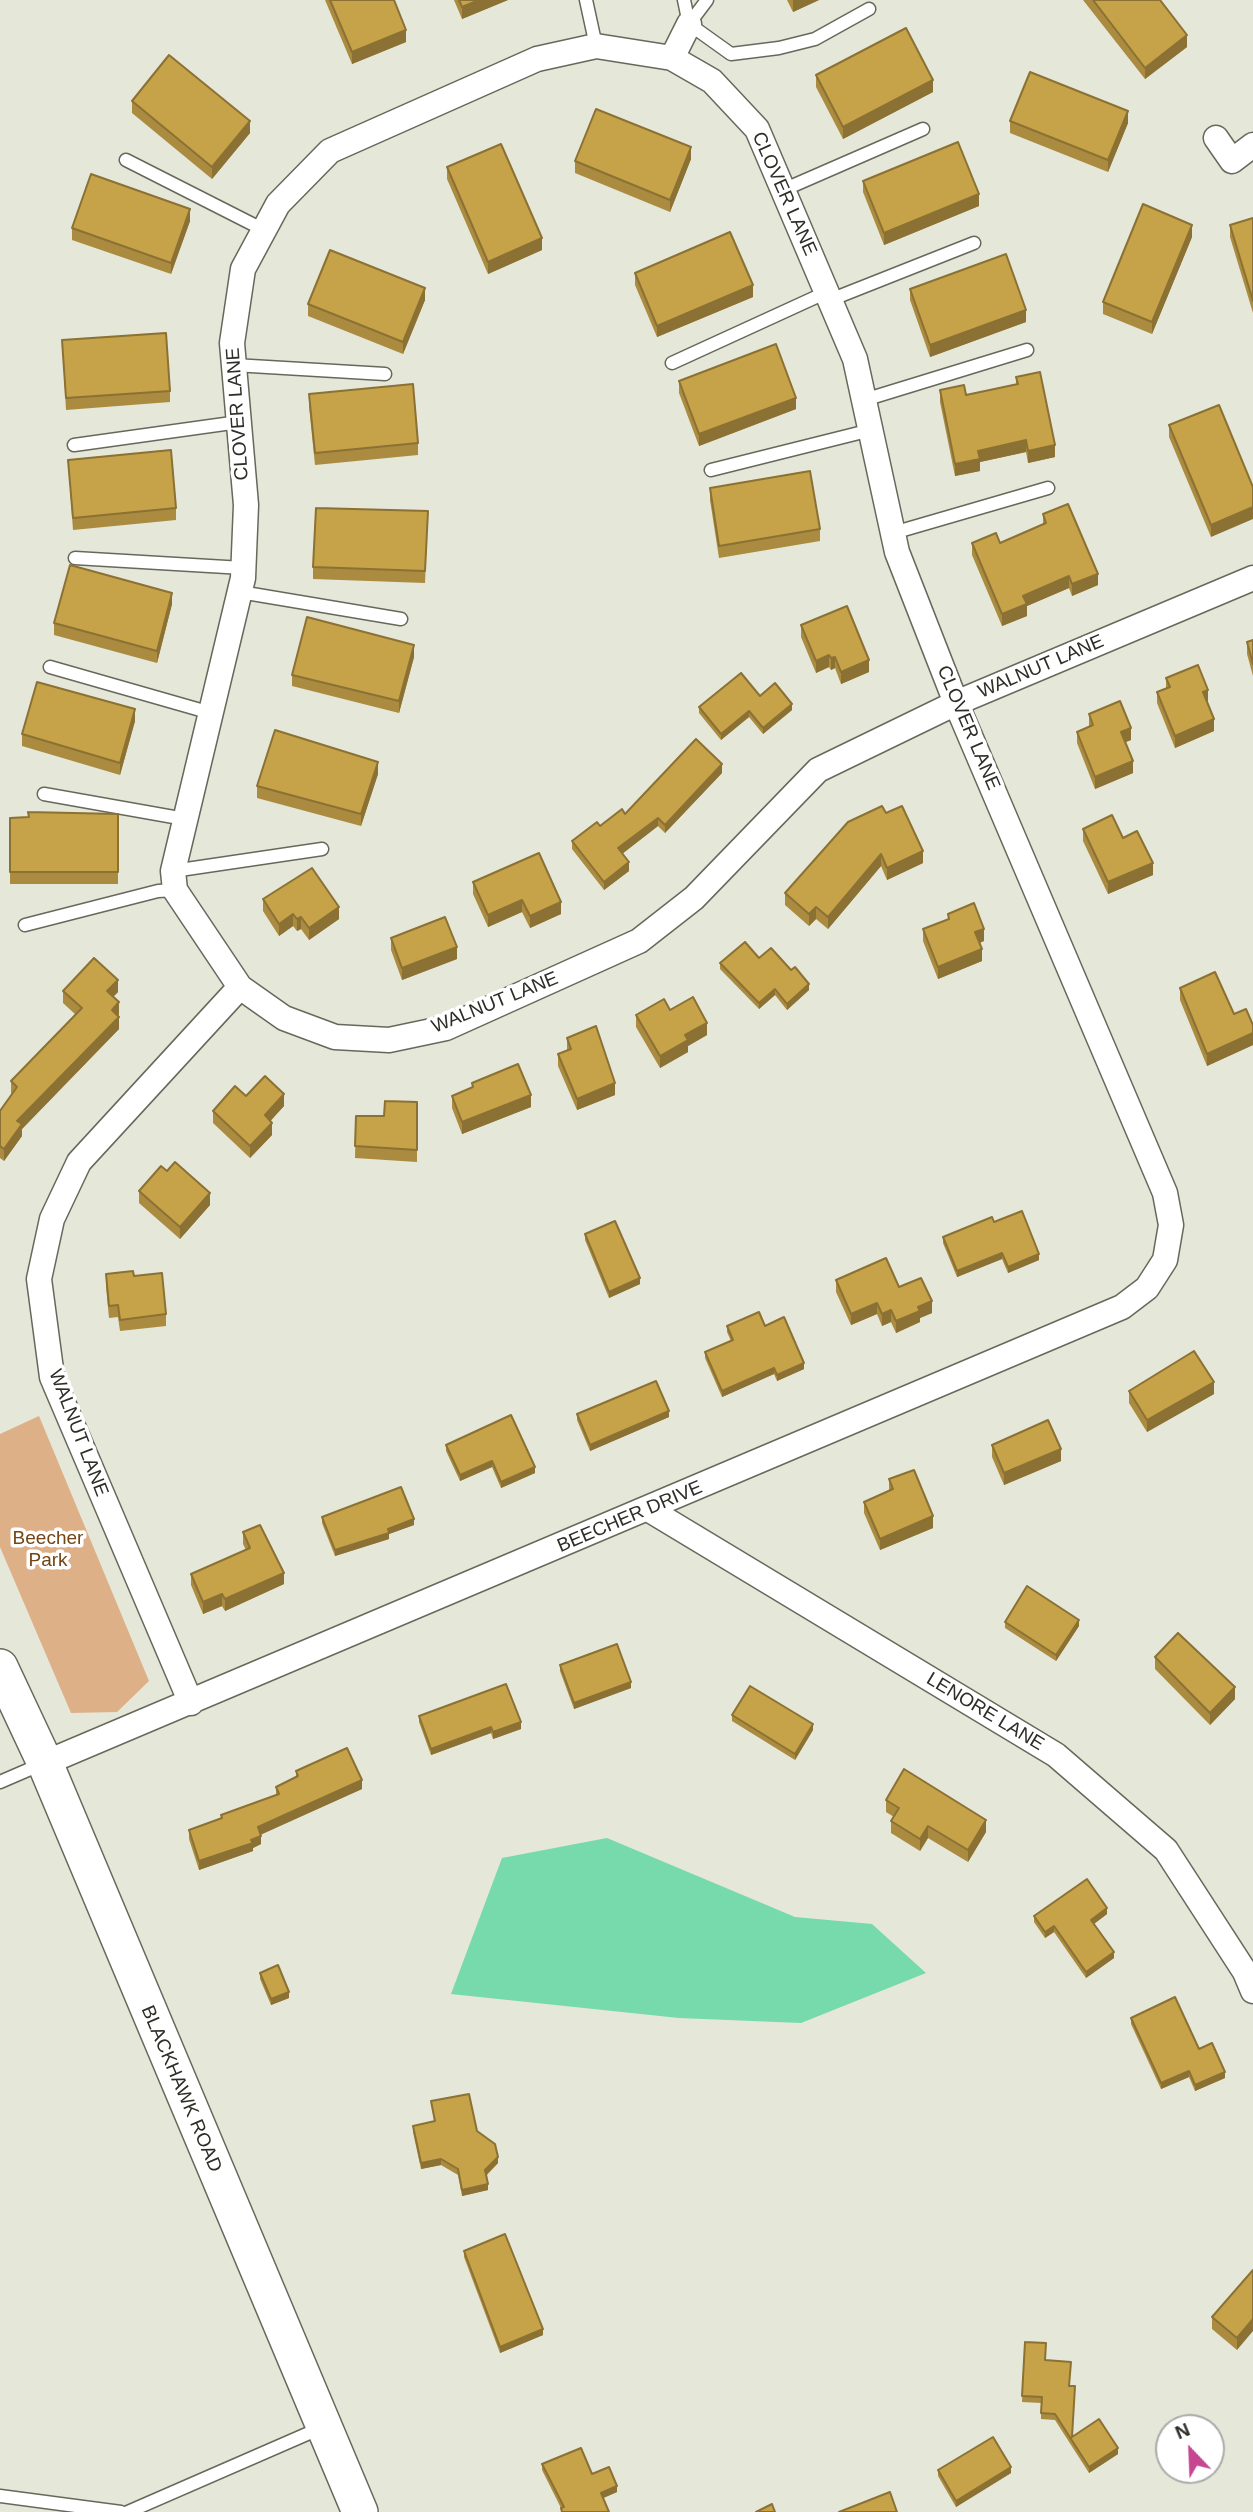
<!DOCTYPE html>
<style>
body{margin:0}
#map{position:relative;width:1253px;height:2512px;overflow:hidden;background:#e5e7d8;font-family:Helvetica,sans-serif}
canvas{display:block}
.north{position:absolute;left:1155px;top:2414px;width:70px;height:70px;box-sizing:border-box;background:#fff;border:2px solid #ababa9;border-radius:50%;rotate:337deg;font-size:19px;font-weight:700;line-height:28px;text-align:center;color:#2d2e28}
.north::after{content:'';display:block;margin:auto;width:24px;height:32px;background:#c64691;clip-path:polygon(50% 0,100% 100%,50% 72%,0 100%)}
</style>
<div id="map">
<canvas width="1253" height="2512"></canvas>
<div class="north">N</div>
</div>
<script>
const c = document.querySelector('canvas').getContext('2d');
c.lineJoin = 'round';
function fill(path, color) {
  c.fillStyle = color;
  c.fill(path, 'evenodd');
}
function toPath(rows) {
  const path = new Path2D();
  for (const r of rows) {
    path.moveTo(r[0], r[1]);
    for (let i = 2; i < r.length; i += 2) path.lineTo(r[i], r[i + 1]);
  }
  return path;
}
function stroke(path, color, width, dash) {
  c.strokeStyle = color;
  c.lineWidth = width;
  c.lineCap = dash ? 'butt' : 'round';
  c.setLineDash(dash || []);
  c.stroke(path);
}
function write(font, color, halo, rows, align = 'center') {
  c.font = font + ' Helvetica,sans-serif';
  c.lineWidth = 7;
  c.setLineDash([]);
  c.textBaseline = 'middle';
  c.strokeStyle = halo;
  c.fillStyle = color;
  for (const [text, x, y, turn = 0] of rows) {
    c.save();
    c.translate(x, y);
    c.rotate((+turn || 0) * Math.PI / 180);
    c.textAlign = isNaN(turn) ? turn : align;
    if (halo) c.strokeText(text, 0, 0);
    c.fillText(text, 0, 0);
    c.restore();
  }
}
const green = toPath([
 [39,1416,149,1681,117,1712,71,1713,0,1547,0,1434]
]);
const water = toPath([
 [607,1838,795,1917,872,1924,926,1973,801,2023,679,2018,451,1994,502,1858]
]);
const lane = toPath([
 [586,0,596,46],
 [684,0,689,24,731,54,779,48,815,39,869,9],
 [689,24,707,0],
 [126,160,264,230],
 [783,190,923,129],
 [830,300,974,243],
 [672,363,827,292],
 [234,365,385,374],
 [864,400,1027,350],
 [74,445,239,422],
 [711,470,871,430],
 [893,533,1048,488],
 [75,558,243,568],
 [240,592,401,619],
 [50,667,211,713],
 [44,794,185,819],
 [173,871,322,849],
 [25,925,158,891,175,890],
 [0,1782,44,1763],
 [0,2496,121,2512],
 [128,2512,323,2427]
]);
const street = toPath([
 [672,58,689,24],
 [1216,138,1232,161,1253,145],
 [648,1509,1056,1755,1166,1850,1245,1972,1253,1991],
 [191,1703,52,1377,39,1279,52,1219,79,1162,240,987],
 [45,1763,1122,1307,1147,1288,1165,1260,1171,1225,1165,1193,956,703,897,552,855,359,757,129,712,81,672,58,596,46,537,59,330,151,278,204,243,269,232,343,246,505,243,578,173,871,175,890,240,987,284,1018,335,1037,389,1040,446,1028,639,941,694,898,818,770,956,703,1253,578]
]);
const secondary = toPath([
 [0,1667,45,1763,360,2512]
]);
const wall = toPath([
 [325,0,394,0,406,42,352,64],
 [454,0,508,0,462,19],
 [787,0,819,0,793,12],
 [1083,0,1160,0,1187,47,1145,79],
 [816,75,933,92,843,139,816,87],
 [132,101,250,133,212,179,132,113],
 [1010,121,1128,123,1108,172,1010,133],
 [691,159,670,212,575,173,575,161],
 [447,167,542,250,488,274,447,179],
 [863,181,979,206,884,245,863,192],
 [1253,218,1253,313,1230,237,1230,225],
 [190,221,171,274,72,240,72,228],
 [1192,237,1152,334,1103,314,1103,302],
 [635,273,753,297,657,337,635,285],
 [910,289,1026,322,930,357,910,300],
 [425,300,403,354,308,316,308,304],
 [62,340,170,391,170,402,66,410],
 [1016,377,1055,457,1028,463,1026,452,980,462,980,471,955,476,940,402,940,390,966,395,1016,384],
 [679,381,796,409,699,446,679,393],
 [309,394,418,443,418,455,315,465,309,406],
 [1219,405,1211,537,1169,437,1169,425],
 [68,460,176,508,176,520,73,530],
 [710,488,820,529,820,541,719,558,710,500],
 [428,511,425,583,313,579,313,567],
 [1043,514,1098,585,1072,596,1069,588,1027,606,1027,616,1002,626,972,555,972,543,1000,543,1043,525],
 [172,604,157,663,54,635,54,623],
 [801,625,869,672,841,684,835,668,831,670,829,667,816,673,801,637],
 [1253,640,1253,676,1247,654,1247,642],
 [414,657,399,713,292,686,292,675],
 [1166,678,1208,702,1207,702,1214,731,1175,748,1157,703,1157,692,1166,688],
 [760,696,792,710,763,734,749,717,721,740,699,713,699,707],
 [1089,714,1131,740,1125,742,1133,773,1095,789,1077,743,1077,732,1089,727],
 [135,721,120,775,22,746,22,734],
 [722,773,665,833,658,826,622,854,629,871,604,890,572,849,572,841,600,826,625,814],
 [378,774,361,826,257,798,257,786],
 [886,813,923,863,887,880,881,866,828,929,816,919,809,926,785,905,785,893],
 [118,814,118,884,10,884,10,818],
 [1083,829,1153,875,1108,894,1083,841],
 [473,882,561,914,530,928,522,912,488,927,473,894],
 [263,899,339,919,309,940,301,929,297,931,293,926,279,936,263,911],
 [948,914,984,941,980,943,982,961,938,979,923,941,923,929,948,919],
 [391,938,457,959,402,980,391,950],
 [759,958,791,970,809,990,787,1010,775,995,759,1009,720,969,720,963],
 [1180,988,1234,1014,1253,1033,1253,1045,1207,1066,1180,1000],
 [63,991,118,992,113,997,119,1014,118,1016,119,1029,22,1129,22,1136,4,1161,0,1158,0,1111,12,1094,11,1093,11,1081,76,1015,63,1003],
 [670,1010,707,1035,688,1046,688,1052,660,1068,636,1027,636,1015],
 [567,1038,615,1095,577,1110,558,1066,558,1054,567,1050],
 [472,1083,531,1107,462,1134,452,1108,452,1096,472,1088],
 [246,1096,284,1106,270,1121,272,1135,250,1158,213,1123,213,1111],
 [417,1102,417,1162,355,1158,356,1116,384,1116],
 [167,1171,210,1205,180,1239,139,1203,139,1191],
 [994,1222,1039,1260,1008,1273,1002,1259,957,1277,943,1243,943,1237],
 [585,1234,640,1284,609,1298,585,1240],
 [106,1274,134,1276,166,1314,166,1326,120,1331,118,1317,109,1318,106,1286],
 [836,1280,899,1287,932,1313,920,1318,920,1322,896,1333,891,1322,882,1326,877,1314,851,1325,836,1292],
 [727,1326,765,1326,804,1369,777,1381,774,1374,722,1397,705,1358,705,1352,731,1341,727,1332],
 [1129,1391,1214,1394,1147,1432,1129,1403],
 [577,1414,669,1417,590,1451,577,1420],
 [446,1445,535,1473,501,1488,492,1467,460,1481,446,1451],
 [992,1445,1061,1461,1004,1485,992,1457],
 [889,1479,933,1528,880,1550,864,1513,864,1502,889,1491],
 [322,1517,414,1525,389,1534,389,1539,335,1556,322,1523],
 [243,1532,284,1584,225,1611,222,1606,203,1614,191,1585,191,1574,246,1550,243,1544],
 [1005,1622,1079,1626,1056,1661,1005,1628],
 [1155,1657,1235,1699,1210,1725,1155,1669],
 [560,1665,631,1688,574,1709,560,1671],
 [732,1715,813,1730,795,1760,732,1721],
 [419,1716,521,1729,493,1739,491,1733,431,1755,419,1722],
 [296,1771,362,1789,261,1834,261,1844,253,1848,253,1851,199,1870,189,1839,189,1830,221,1819,221,1815,276,1796,276,1787,296,1777],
 [886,1800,986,1832,968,1862,928,1838,920,1851,891,1833,891,1821,894,1817,886,1812],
 [1107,1914,1094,1924,1114,1958,1086,1978,1054,1932,1045,1938,1034,1922,1034,1916],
 [260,1973,289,1998,271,2005,260,1979],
 [1131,2018,1199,2049,1225,2078,1195,2091,1189,2077,1161,2089,1131,2024],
 [431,2101,477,2131,498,2163,487,2175,488,2190,462,2196,458,2175,441,2165,421,2169,413,2132,413,2126,434,2121],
 [464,2251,543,2335,500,2353,464,2257],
 [1253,2270,1237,2350,1212,2329,1212,2317],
 [1025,2342,1045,2360,1070,2386,1072,2436,1118,2454,1089,2473,1055,2420,1041,2419,1041,2403,1022,2402],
 [542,2464,592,2474,617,2492,603,2498,609,2512,561,2512,561,2508,542,2470],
 [938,2470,1011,2473,956,2507,938,2476]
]);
const shadedWall = toPath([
 [479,0,508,0,462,19,462,7],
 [793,0,819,0,793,12],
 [406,30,406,42,352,64,352,52],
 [1187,35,1187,47,1145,79,1145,68],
 [933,80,933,92,843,139,843,127],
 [1128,111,1128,123,1108,172,1108,160],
 [250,121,250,133,212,179,212,167],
 [691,147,691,159,670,212,670,200],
 [979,194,979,206,884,245,884,233],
 [190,209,190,221,171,274,171,263],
 [1192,225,1192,237,1152,334,1152,322],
 [542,238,542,250,488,274,488,262],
 [753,285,753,297,657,337,657,326],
 [425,288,425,300,403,354,403,342],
 [1026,310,1026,322,930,357,930,345],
 [796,398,796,409,699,446,699,434],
 [1026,440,1026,452,980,462,980,471,955,476,955,464,978,451],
 [1055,445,1055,457,1028,463,1028,451],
 [1253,507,1253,519,1211,537,1211,525],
 [1098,574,1098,585,1072,596,1072,584],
 [1069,576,1069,588,1027,606,1027,616,1002,626,1002,614,1023,596],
 [172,593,172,604,157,663,157,651],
 [414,645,414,657,399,713,399,701],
 [829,655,829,667,816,673,816,661],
 [835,657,835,668,831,670,831,658],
 [869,660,869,672,841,684,841,672],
 [1208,690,1208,702,1203,704,1203,692],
 [792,704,792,710,763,734,763,728],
 [135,709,135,721,120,775,120,763],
 [749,711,749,717,721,740,721,734],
 [1214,719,1214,731,1175,748,1175,736],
 [1131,728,1131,740,1121,744,1121,732],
 [1133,761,1133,773,1095,789,1095,777],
 [378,762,378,774,361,826,361,814],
 [722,764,722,773,665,833,665,825],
 [658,818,658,826,618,857,618,848],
 [923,851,923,863,887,880,887,868],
 [881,854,881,866,828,929,828,917],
 [629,862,629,871,604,890,604,882],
 [1153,863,1153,875,1108,894,1108,882],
 [522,900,522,912,488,927,488,915],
 [561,902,561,914,530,928,530,916],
 [339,907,339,919,309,940,309,928],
 [816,907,816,919,809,926,809,914],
 [293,914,293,926,279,936,279,924],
 [301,917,301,929,297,931,297,919],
 [984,929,984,941,975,944,975,932],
 [457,947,457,959,402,980,402,968],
 [982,949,982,961,938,979,938,967],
 [118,980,118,992,107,1003,107,991],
 [809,984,809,990,787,1010,787,1004],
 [775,989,775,995,759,1009,759,1003],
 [119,1002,119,1014,112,1022,112,1010],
 [119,1017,119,1029,22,1129,22,1136,4,1161,4,1149,17,1121],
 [707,1023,707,1035,688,1046,688,1052,660,1068,660,1056,685,1035],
 [1253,1033,1253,1045,1207,1066,1207,1054],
 [615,1083,615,1095,577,1110,577,1099],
 [284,1094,284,1106,265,1127,265,1115],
 [531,1095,531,1107,462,1134,462,1122],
 [272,1123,272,1135,250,1158,250,1146],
 [210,1193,210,1205,180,1239,180,1227],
 [1002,1253,1002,1259,957,1277,957,1271],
 [1039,1254,1039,1260,1008,1273,1008,1267],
 [640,1278,640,1284,609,1298,609,1292],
 [932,1301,932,1313,920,1318,920,1322,896,1333,896,1321,918,1307],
 [877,1303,877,1314,851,1325,851,1314],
 [891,1310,891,1322,882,1326,882,1314],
 [804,1363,804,1369,777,1381,777,1375],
 [774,1368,774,1374,722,1397,722,1391],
 [1214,1382,1214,1394,1147,1432,1147,1420],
 [669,1411,669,1417,590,1451,590,1445],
 [1061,1449,1061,1461,1004,1485,1004,1473],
 [492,1461,492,1467,460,1481,460,1475],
 [535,1467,535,1473,501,1488,501,1482],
 [933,1516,933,1528,880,1550,880,1539],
 [414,1519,414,1525,389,1534,389,1539,335,1556,335,1550],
 [284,1573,284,1584,225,1611,225,1599],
 [222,1594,222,1606,203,1614,203,1602],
 [1079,1620,1079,1626,1056,1661,1056,1655],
 [631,1682,631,1688,574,1709,574,1703],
 [1235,1687,1235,1699,1210,1725,1210,1713],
 [521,1722,521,1729,493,1739,493,1732],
 [813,1724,813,1730,795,1760,795,1754],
 [491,1727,491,1733,431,1755,431,1749],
 [362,1780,362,1789,258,1836,258,1827],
 [986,1820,986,1832,968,1862,968,1850],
 [928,1826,928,1838,920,1851,920,1839],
 [261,1836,261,1844,253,1848,253,1851,199,1870,199,1861],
 [1107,1908,1107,1914,1091,1926,1091,1920],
 [1054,1926,1054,1932,1045,1938,1045,1932],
 [1114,1952,1114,1958,1086,1978,1086,1972],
 [289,1992,289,1998,271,2005,271,1999],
 [1189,2071,1189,2077,1161,2089,1161,2083],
 [1225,2072,1225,2078,1195,2091,1195,2085],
 [498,2157,498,2163,485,2176,485,2170],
 [441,2159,441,2165,421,2169,421,2163],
 [488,2184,488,2190,462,2196,462,2190],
 [1253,2319,1253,2331,1237,2350,1237,2338],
 [543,2329,543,2335,500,2353,500,2347],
 [1118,2448,1118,2454,1089,2473,1089,2467],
 [1011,2467,1011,2473,956,2507,956,2501],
 [617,2486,617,2492,601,2499,601,2493]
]);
const building = toPath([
 [330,0,394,0,406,30,352,52,330,0],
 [459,0,479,0,462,7,459,0],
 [1093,0,1160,0,1187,35,1145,68,1093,0],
 [906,28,933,80,843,127,816,75,906,28],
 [169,55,250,121,212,167,132,101,169,55],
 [1030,72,1128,111,1108,160,1010,121,1030,72],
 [596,109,691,147,670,200,575,161,596,109],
 [958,142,979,194,884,233,863,181,958,142],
 [501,144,542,238,488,262,447,167,501,144],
 [91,174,190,209,171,263,72,228,91,174],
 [1143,204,1192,225,1152,322,1103,302,1143,204],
 [1253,218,1253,301,1230,225,1253,218],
 [730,232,753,285,657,326,635,273,730,232],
 [330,250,425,288,403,342,308,304,330,250],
 [1006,254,1026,310,930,345,910,289,1006,254],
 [166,333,170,391,66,398,62,340,166,333],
 [776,344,796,398,699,434,679,381,776,344],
 [1040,372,1055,445,1028,451,1026,440,978,451,980,459,955,464,940,390,964,385,966,395,1018,384,1016,377,1040,372],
 [413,384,418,443,315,453,309,394,413,384],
 [1219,405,1253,487,1253,507,1211,525,1169,425,1219,405],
 [171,450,176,508,73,518,68,460,171,450],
 [810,471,820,529,719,546,710,488,810,471],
 [1068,504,1098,574,1072,584,1069,576,1023,596,1027,604,1002,614,972,543,996,533,1000,543,1046,523,1043,514,1068,504],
 [316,508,428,511,425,571,313,567,316,508],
 [70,565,172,593,157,651,54,623,70,565],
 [847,606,869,660,841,672,835,657,831,658,829,655,816,661,801,625,847,606],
 [307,617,414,645,399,701,292,675,307,617],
 [1253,640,1253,664,1247,642,1253,640],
 [1198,665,1208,690,1203,692,1214,719,1175,736,1157,692,1170,687,1166,678,1198,665],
 [741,673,760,696,775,683,792,704,763,728,749,711,721,734,699,707,741,673],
 [37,682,135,709,120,763,22,734,37,682],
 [1120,701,1131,728,1121,732,1133,761,1095,777,1077,732,1093,725,1089,714,1120,701],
 [275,730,378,762,361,814,257,786,275,730],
 [696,739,722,764,665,825,658,818,618,848,629,862,604,882,572,841,597,822,600,826,622,809,625,814,696,739],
 [882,806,886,813,902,806,923,851,887,868,881,854,828,917,816,907,809,914,785,893,848,822,882,806],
 [28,812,118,814,118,872,10,872,10,818,29,817,28,812],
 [1112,815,1123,838,1137,831,1153,863,1108,882,1083,829,1112,815],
 [539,853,561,902,530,916,522,900,488,915,473,882,539,853],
 [312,868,339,907,309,928,301,917,297,919,293,914,279,924,263,899,312,868],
 [974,903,984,929,975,932,982,949,938,967,923,929,949,919,948,914,974,903],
 [445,917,457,947,402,968,391,938,445,917],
 [745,942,759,958,771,948,791,970,795,967,809,984,787,1004,775,989,759,1003,720,963,745,942],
 [94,958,118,980,107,991,119,1002,112,1010,119,1017,17,1121,22,1124,4,1149,0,1146,0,1111,17,1087,11,1081,82,1008,63,991,94,958],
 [1215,972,1234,1014,1246,1009,1253,1025,1253,1033,1207,1054,1180,988,1215,972],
 [693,997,707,1023,685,1035,688,1040,660,1056,636,1015,664,999,670,1010,693,997],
 [596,1026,615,1083,577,1099,558,1054,571,1049,567,1038,596,1026],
 [518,1064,531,1095,462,1122,452,1096,473,1087,472,1083,518,1064],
 [265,1076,284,1094,265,1115,272,1123,250,1146,213,1111,235,1086,246,1096,265,1076],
 [385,1101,417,1102,417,1150,355,1146,356,1116,384,1116,385,1101],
 [175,1162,210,1193,180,1227,139,1191,161,1166,167,1171,175,1162],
 [1022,1211,1039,1254,1008,1267,1002,1253,957,1271,943,1237,992,1217,994,1222,1022,1211],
 [615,1221,640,1278,609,1292,585,1234,615,1221],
 [886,1258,899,1287,921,1278,932,1301,918,1307,920,1311,896,1321,891,1310,882,1314,877,1303,851,1314,836,1280,886,1258],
 [133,1271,134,1276,162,1273,166,1314,120,1320,118,1305,109,1306,106,1274,133,1271],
 [759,1312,765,1326,784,1317,804,1363,777,1375,774,1368,722,1391,705,1352,733,1340,727,1326,759,1312],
 [1194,1351,1214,1382,1147,1420,1129,1391,1194,1351],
 [656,1381,669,1411,590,1445,577,1414,656,1381],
 [511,1415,535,1467,501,1482,492,1461,460,1475,446,1445,511,1415],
 [1048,1420,1061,1449,1004,1473,992,1445,1048,1420],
 [914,1470,933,1516,880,1539,864,1502,893,1489,889,1479,914,1470],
 [401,1487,414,1519,388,1529,389,1533,335,1550,322,1517,401,1487],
 [260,1525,284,1573,225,1599,222,1594,203,1602,191,1574,250,1548,243,1532,260,1525],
 [1027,1586,1079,1620,1056,1655,1005,1622,1027,1586],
 [1178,1633,1235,1687,1210,1713,1155,1657,1178,1633],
 [617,1644,631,1682,574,1703,560,1665,617,1644],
 [506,1684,521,1722,493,1732,491,1727,431,1749,419,1716,506,1684],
 [750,1686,813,1724,795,1754,732,1715,750,1686],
 [347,1748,362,1780,258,1827,261,1836,251,1840,253,1843,199,1861,189,1830,222,1818,221,1815,279,1794,276,1787,298,1776,296,1771,347,1748],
 [904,1769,986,1820,968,1850,928,1826,920,1839,891,1821,899,1808,886,1800,904,1769],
 [1087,1879,1107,1908,1091,1920,1114,1952,1086,1972,1054,1926,1045,1932,1034,1916,1087,1879],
 [278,1965,289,1992,271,1999,260,1973,278,1965],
 [1175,1997,1199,2049,1212,2043,1225,2072,1195,2085,1189,2071,1161,2083,1131,2018,1175,1997],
 [469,2094,477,2131,495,2144,498,2157,485,2170,488,2184,462,2190,458,2169,441,2159,421,2163,413,2126,435,2121,431,2101,469,2094],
 [505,2234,543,2329,500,2347,464,2251,505,2234],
 [1253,2270,1253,2319,1237,2338,1212,2317,1253,2270],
 [1025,2342,1046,2343,1045,2360,1071,2362,1069,2386,1075,2386,1072,2437,1099,2419,1118,2448,1089,2467,1055,2414,1041,2413,1042,2397,1022,2396,1025,2342],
 [993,2437,1011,2467,956,2501,938,2470,993,2437],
 [581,2448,592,2474,609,2467,617,2486,601,2493,609,2512,562,2512,561,2508,564,2507,542,2464,581,2448],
 [890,2492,897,2512,839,2512,890,2492],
 [772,2504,775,2512,756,2512,772,2504]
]);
const streetNames = [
 ["CLOVER LANE",784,194,66],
 ["CLOVER LANE",238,414,-94],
 ["WALNUT LANE",1041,667,-23],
 ["CLOVER LANE",968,728,67],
 ["WALNUT LANE",495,1003,-22],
 ["WALNUT LANE",78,1433,69],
 ["BEECHER DRIVE",630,1517,-23],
 ["LENORE LANE",985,1712,31],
 ["BLACKHAWK ROAD",181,2089,67]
];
const parkNames = [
 ["Beecher",48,1539],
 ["Park",48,1561]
];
fill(green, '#ddb088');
fill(water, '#76daac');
stroke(lane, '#67685b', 15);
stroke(street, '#67685b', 27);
stroke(secondary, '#67685b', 38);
stroke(lane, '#fff', 12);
stroke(street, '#fff', 24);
stroke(secondary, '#fff', 35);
fill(wall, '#aa8b3f');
fill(shadedWall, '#8b7133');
fill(building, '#c6a249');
stroke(building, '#8b7133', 2);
write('19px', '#2d2e28', '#fff', streetNames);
write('19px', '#734515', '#fff', parkNames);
</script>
